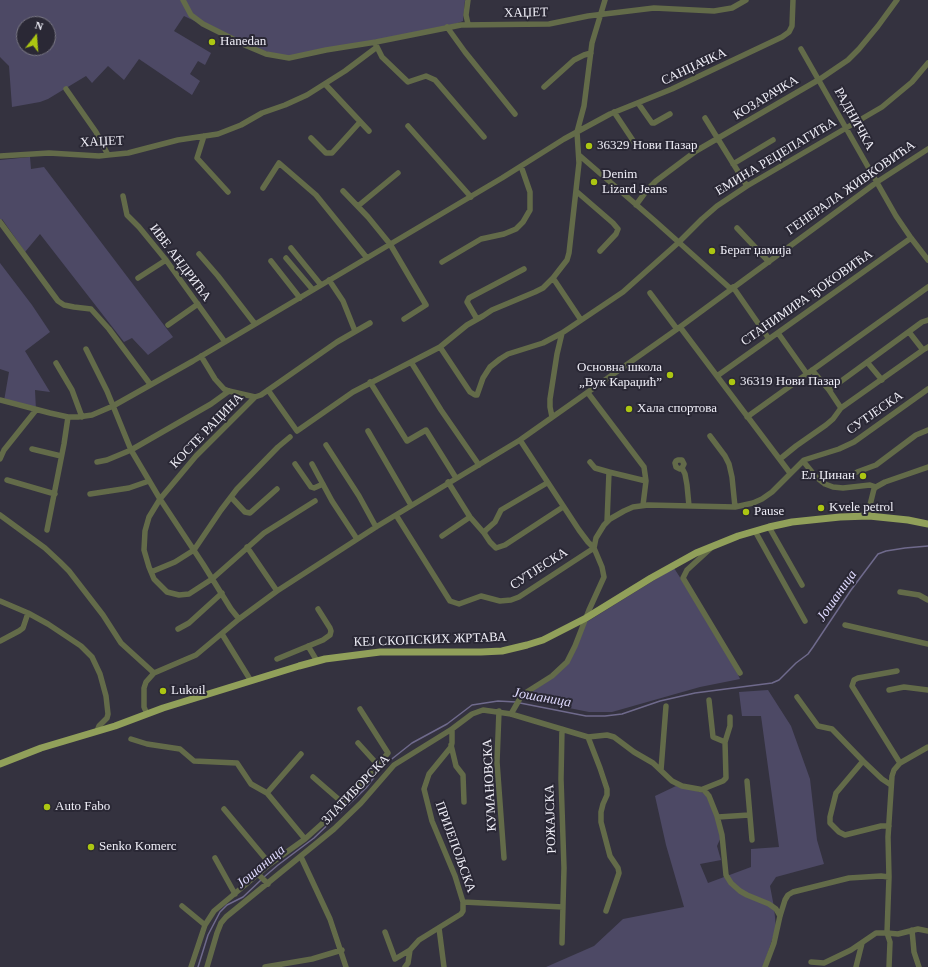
<!DOCTYPE html>
<meta charset="utf-8">
<style>
body{margin:0}
#map{position:relative;width:928px;height:967px;overflow:hidden;background:#34323f;font-family:"Times New Roman",serif}
canvas{display:block}
.north{position:absolute;left:16px;top:16px;width:40px;height:40px;box-sizing:border-box;background:#2a2835;border:1px solid #797783;border-radius:50%;rotate:17deg;font-size:11px;font-weight:700;line-height:16px;text-align:center;color:#efeef7}
.north::after{content:'';display:block;margin:auto;width:14px;height:18px;background:#acc612;clip-path:polygon(50% 0,100% 100%,50% 72%,0 100%)}
</style>
<div id="map">
<canvas width="928" height="967"></canvas>
<div class="north">N</div>
</div>
<script>
const c = document.querySelector('canvas').getContext('2d');
c.lineJoin = 'round';
function fill(path, color) {
  c.fillStyle = color;
  c.fill(path, 'evenodd');
}
function toPath(rows) {
  const path = new Path2D();
  for (const r of rows) {
    path.moveTo(r[0], r[1]);
    for (let i = 2; i < r.length; i += 2) path.lineTo(r[i], r[i + 1]);
  }
  return path;
}
function stroke(path, color, width, dash) {
  c.strokeStyle = color;
  c.lineWidth = width;
  c.lineCap = dash ? 'butt' : 'round';
  c.setLineDash(dash || []);
  c.stroke(path);
}
function write(font, color, halo, rows, align = 'center') {
  c.font = font + ' "Times New Roman",serif';
  c.lineWidth = 4;
  c.setLineDash([]);
  c.textBaseline = 'middle';
  c.strokeStyle = halo;
  c.fillStyle = color;
  for (const [text, x, y, turn = 0] of rows) {
    c.save();
    c.translate(x, y);
    c.rotate((+turn || 0) * Math.PI / 180);
    c.textAlign = isNaN(turn) ? turn : align;
    if (halo) c.strokeText(text, 0, 0);
    c.fillText(text, 0, 0);
    c.restore();
  }
}
const green = toPath([
 [0,0,465,0,463,21,447,27,289,58,247,46,184,16,174,31,211,53,205,65,198,61,190,74,200,81,192,95,139,59,124,80,108,66,92,83,86,76,48,99,40,102,12,107,9,66,0,57],
 [24,24,48,24,48,48,24,48],
 [30,157,31,169,44,167,173,337,148,355,132,338,124,342,40,234,25,252,2,219,0,222,0,160],
 [0,263,32,305,50,332,25,351,50,392,35,390,36,410,4,401,9,372,0,369],
 [674,568,728,653,740,679,700,687,612,712,589,712,519,698,563,667,585,623],
 [768,690,791,726,810,779,817,840,824,864,776,877,770,886,774,907,776,928,763,967,546,967,594,946,623,919,684,907,666,845,655,796,676,786,705,793,716,817,721,837,717,846,721,860,700,864,708,883,751,867,751,849,779,847,761,716,742,716,739,692]
]);
const stream = toPath([
 [520,703,586,716,605,716,622,714,660,701,695,693,772,683,779,680,796,663,808,654,813,647,851,590,878,554,886,551,905,548,928,546],
 [264,877,278,865,314,838,366,788,378,772,388,762,412,743,447,724,472,705,498,701,516,702],
 [198,967,208,935,220,912,227,905,243,897,261,880]
]);
const minor = toPath([
 [183,0,191,15,203,24,247,46,266,54,289,58,326,50,376,42,461,25,549,24,588,16,654,8,714,11,732,8,746,0],
 [468,0,466,15,468,24],
 [447,27,465,52,515,114],
 [376,45,382,57,408,82,426,76,435,80,484,137],
 [801,49,896,216,911,238,928,260],
 [325,84,369,131],
 [544,87,574,60,584,55,591,53],
 [66,89,96,132,108,155],
 [638,103,652,123,654,123,670,114],
 [614,112,636,145],
 [705,118,747,186],
 [408,126,471,197],
 [204,136,197,158,228,192],
 [311,138,326,153,332,153,360,122],
 [579,155,655,221,731,289],
 [0,156,49,153,99,156,108,155,128,153,178,140,218,134,241,125,262,113,285,105,307,95,345,71,377,47],
 [733,164,773,140],
 [263,188,279,163,316,195,367,258],
 [343,191,368,217,390,244,426,305,404,319],
 [576,191,613,223,618,229,616,234,600,251],
 [123,196,127,215,139,227,166,260,225,342],
 [636,205,647,190,656,181,696,151,820,79,848,60,859,49,878,26,897,0],
 [358,206,398,173],
 [0,222,58,301,64,305,74,307,91,309,109,329,150,384],
 [737,228,769,262],
 [291,248,321,285],
 [199,254,218,276,255,324],
 [286,258,313,290],
 [271,261,300,298],
 [442,262,481,239,504,234,516,229,523,222,530,210,530,192,521,166],
 [138,278,166,260],
 [553,278,581,320],
 [329,280,343,301,355,331],
 [733,287,769,339],
 [650,293,677,329],
 [477,319,467,302,469,298,524,269],
 [168,325,198,304],
 [680,327,790,473],
 [778,333,807,374],
 [440,347,470,392,475,395,477,395,483,378,490,367,500,359,508,354,543,343,562,333,623,292,678,243,702,219,717,206,747,186,882,107,912,82,928,63],
 [86,349,107,391,131,450,160,499,203,564,231,609,239,619],
 [923,350,928,347],
 [201,356,215,379,224,389,229,391,255,397],
 [411,362,441,410,479,465],
 [867,362,882,380],
 [56,363,72,390,82,417],
 [812,370,829,390],
 [717,376,911,238],
 [370,382,407,441,426,430,456,478],
 [268,390,297,431,353,392,440,347,467,325,483,316,492,310,535,292,543,288,553,278,567,260,569,253,579,163,577,132,584,106,592,43,605,0],
 [588,393,644,467,646,481,643,505],
 [0,400,50,413,68,417,78,417,92,415,113,406,193,361,502,178,564,139,610,114,672,89,782,37,789,32,792,26,793,0],
 [841,408,923,350,909,332],
 [552,417,550,407,550,399,557,354,562,333],
 [747,417,928,287],
 [368,431,411,505],
 [710,436,725,456,729,464,732,477,735,507],
 [326,445,359,496,376,527],
 [32,449,61,456],
 [0,459,4,450,36,410],
 [780,459,796,446,826,425,833,419,841,408,829,390,922,322,928,320],
 [803,461,816,477,825,484,833,487,843,488,870,485,876,487],
 [97,462,107,460,131,450,211,404,229,391],
 [590,462,595,468,609,472,607,522],
 [295,464,311,487,314,488,323,484],
 [312,464,332,501,357,539],
 [682,468,680,469,676,467,675,463,676,461,678,460,682,460,684,464,682,468,685,474,687,485,689,506],
 [609,472,646,481],
 [857,472,876,465,916,435,928,430],
 [7,480,55,494],
 [448,482,470,517,484,533,490,542,496,548,505,545,563,507],
 [90,494,129,488,149,481],
 [231,497,245,512,250,513,277,489],
 [315,501,264,533,212,579,189,594,179,595,167,592,154,579,149,567,144,550,145,531,149,517,160,499,196,456,255,397,261,395,337,342,370,323],
 [0,515,45,548,60,562,69,571,103,615,121,643,154,673],
 [396,515,450,601,459,604,481,596,500,601,511,600,519,597,594,548,596,538,604,525,610,519,624,511,633,507,648,505,735,507,753,503,762,499,772,492,804,460,839,449,854,442,928,389],
 [869,516,870,505,874,489,876,487,885,482,928,467],
 [769,527,802,585],
 [47,530,64,444,68,417],
 [755,531,805,621],
 [484,533,486,530,495,522,501,510,547,483],
 [442,536,470,517],
 [247,547,277,591],
 [711,548,687,570,683,578,740,673],
 [151,572,175,562,194,550,221,510,237,489,278,447,290,437],
 [900,592,919,595,928,600],
 [0,601,28,613,48,624,81,646,92,657,100,674,106,696,108,714,107,718,99,726,97,731],
 [845,625,928,644],
 [178,629,189,623,222,593],
 [222,634,251,681],
 [0,641,19,631,23,628,28,613],
 [308,646,317,661],
 [277,659,323,640,330,635,331,631,330,628,318,609],
 [897,671,858,678,854,680,852,686,900,763],
 [889,690,904,687,928,690],
 [797,697,818,726,832,729,863,761,882,779,891,785],
 [709,700,713,737,725,742],
 [499,711,497,762,504,858],
 [147,714,144,707,144,688,146,682,154,673,196,655,239,619,277,591,376,527,520,440,680,327,877,182,928,149],
 [511,714,522,695,552,676,567,662,575,646,589,610,604,577,602,567,594,548,588,542,579,530,520,440],
 [562,729,561,779,564,868,562,943],
 [588,737,600,768,607,789,607,795,603,804,601,812,601,822,610,856,618,868,619,873,606,911],
 [131,739,147,744,180,749,194,761,237,763,251,784,267,793,305,839],
 [358,743,377,764],
 [451,745,456,766,463,775,464,802],
 [863,761,836,793,830,817,830,823,839,832,845,835,881,826,889,826],
 [661,770,666,706],
 [313,777,344,804],
 [747,781,752,840],
 [703,789,723,781,726,778,725,742,730,726,730,717],
 [267,793,301,754],
 [224,809,270,864],
 [718,817,749,815],
 [301,857,330,919,346,967],
 [215,858,235,894],
 [259,875,268,884],
 [463,902,563,907],
 [182,906,205,925],
 [439,928,444,967],
 [912,930,914,952,919,967],
 [385,932,395,959,410,950],
 [811,962,824,963,851,950,876,933,887,933,889,877,888,837,892,776,894,770,900,763,928,747],
 [191,967,205,925,214,911,270,864,305,839,344,804,388,753,360,709],
 [207,967,217,933,221,923,226,917,334,829,361,803,394,765,452,729,472,714,483,710,511,714,588,737,607,735,614,737,634,752,653,763,672,781,682,786,704,790,709,796,717,816,722,835,726,875,731,883,740,891,747,895,769,904,776,909,780,916],
 [265,967,312,959,342,950],
 [405,967,408,963,410,950,419,940,461,914,463,911,463,902,455,876,432,821,424,789,429,774,451,747,452,743,452,729],
 [765,967,774,943,780,916,785,900,788,895,793,892,849,878,881,876,889,877],
 [856,967,862,943],
 [889,967,890,942,887,933,898,934,918,929,928,931]
]);
const major = toPath([
 [0,764,41,748,115,726,163,708,299,666,325,659,380,652,481,652,502,651,527,645,543,640,586,618,651,578,696,553,738,536,769,527,792,522,840,517,869,516,908,520,928,524]
]);
const markers = [
 [212,42,4,"#acc612"],
 [589,146,4,"#acc612"],
 [594,182,4,"#acc612"],
 [712,251,4,"#acc612"],
 [670,375,4,"#acc612"],
 [732,382,4,"#acc612"],
 [629,409,4,"#acc612"],
 [863,476,4,"#acc612"],
 [821,508,4,"#acc612"],
 [746,512,4,"#acc612"],
 [163,691,4,"#acc612"],
 [47,807,4,"#acc612"],
 [91,847,4,"#acc612"]
];
const streetNames = [
 ["ХАЏЕТ",526,13,-1],
 ["САНЏАЧКА",694,67,-25],
 ["КОЗАРАЧКА",766,98,-31],
 ["РАДНИЧКА",854,119,61],
 ["ХАЏЕТ",102,142,-3],
 ["ЕМИНА РЕЏЕПАГИЋА",776,157,-31],
 ["ГЕНЕРАЛА ЖИВКОВИЋА",851,188,-35],
 ["ИВЕ АНДРИЋА",180,263,53],
 ["СТАНИМИРА ЂОКОВИЋА",807,298,-35],
 ["СУТЈЕСКА",875,413,-35],
 ["КОСТЕ РАЦИНА",207,431,-46],
 ["СУТЈЕСКА",539,569,-33],
 ["КЕЈ СКОПСКИХ ЖРТАВА",430,640,-2],
 ["КУМАНОВСКА",490,785,-93],
 ["ЗЛАТИБОРСКА",356,790,-46],
 ["РОЖАЈСКА",551,819,-92],
 ["ПРИЈЕПОЉСКА",455,847,70]
];
const poiNames = [
 ["Hanedan",220,42],
 ["36329 Нови Пазар",597,146],
 ["Denim",602,175],
 ["Lizard Jeans",602,190],
 ["Берат џамија",720,251],
 ["Основна школа",662,368,"right"],
 ["„Вук Караџић”",662,383,"right"],
 ["36319 Нови Пазар",740,382],
 ["Хала спортова",637,409],
 ["Ел Џинан",855,476,"right"],
 ["Kvele petrol",829,508],
 ["Pause",754,512],
 ["Lukoil",171,691],
 ["Auto Fabo",55,807],
 ["Senko Komerc",99,847]
];
const waterNames = [
 ["Јошаница",837,596,-55],
 ["Јошаница",542,698,10],
 ["Јошаница",261,867,-40]
];
fill(green, '#4d4965');
stroke(stream, '#6f6a8c', 1.5);
stroke(minor, '#636b49', 5.5);
stroke(major, '#91a05a', 7);
for (const [x, y, r, color] of markers) {
  const dot = new Path2D();
  dot.arc(x, y, r, 0, 2 * Math.PI);
  c.fillStyle = color;
  c.fill(dot);
  stroke(dot, '#2a2835', 1.5);
}
write('13px', '#efeef7', '#2a2835', streetNames);
write('13px', '#efeef7', '#2a2835', poiNames, 'left');
write('italic 14px', '#dfdafe', '#2a2835', waterNames);
</script>
